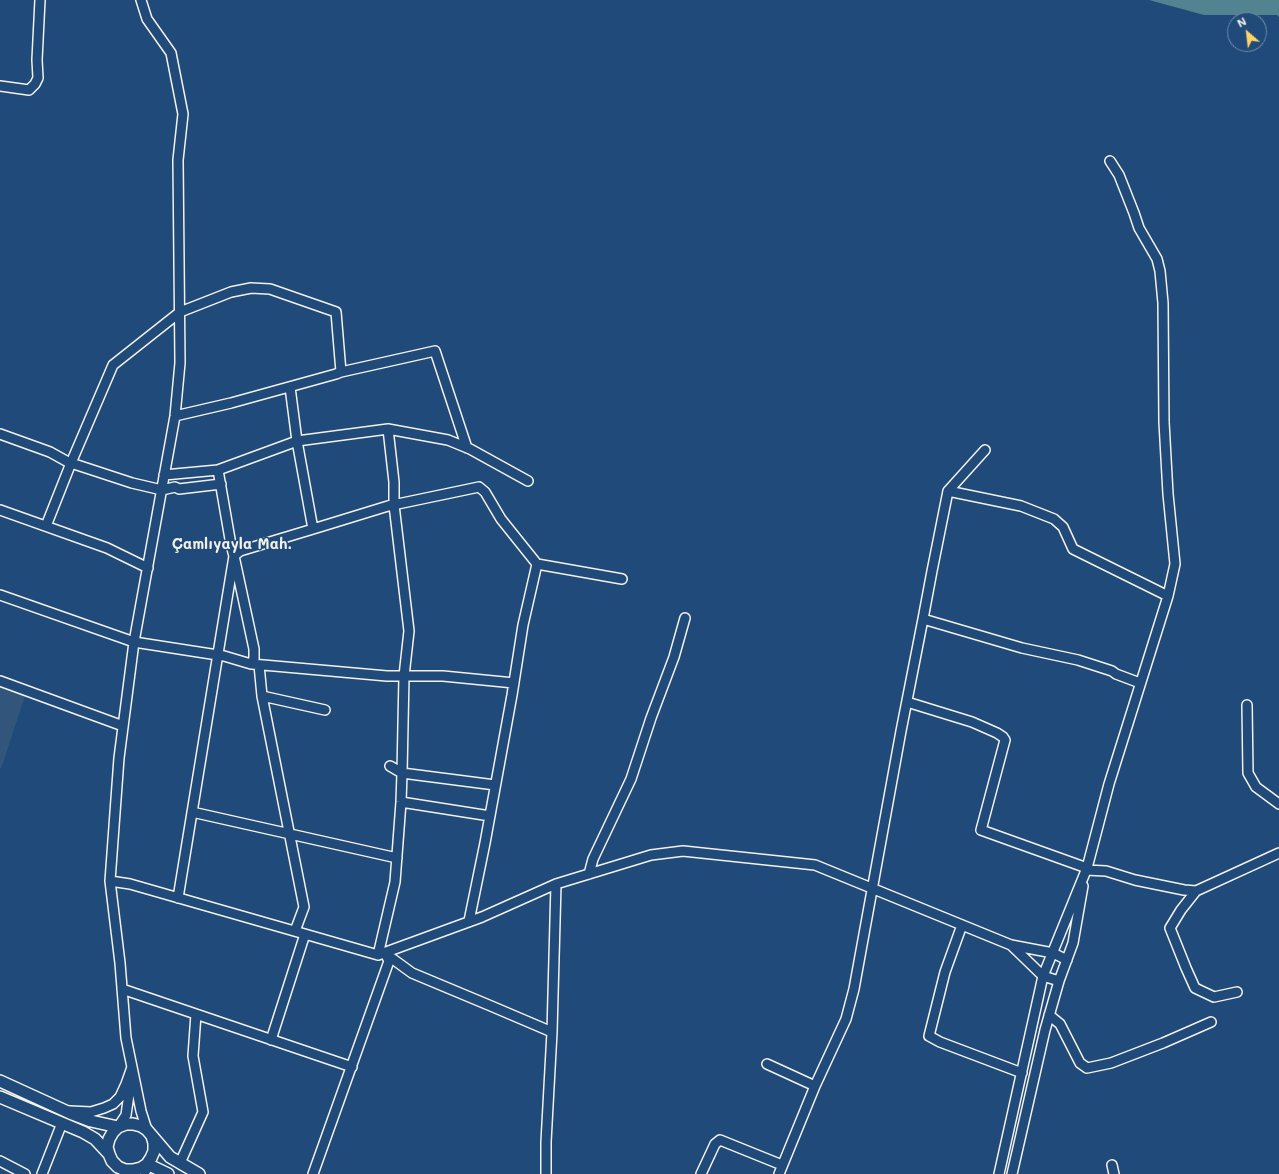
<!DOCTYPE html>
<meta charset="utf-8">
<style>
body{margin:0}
#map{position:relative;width:1279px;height:1174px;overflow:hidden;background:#1f4a7a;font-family:Mali,sans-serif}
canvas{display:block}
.north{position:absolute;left:1227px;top:12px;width:40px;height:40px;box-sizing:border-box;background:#1f4a7a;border:1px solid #748da6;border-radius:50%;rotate:332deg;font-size:11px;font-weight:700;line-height:16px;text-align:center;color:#f4f1e8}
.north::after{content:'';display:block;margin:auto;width:14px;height:18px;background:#ffd166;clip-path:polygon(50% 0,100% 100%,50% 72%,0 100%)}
</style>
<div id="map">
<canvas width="1279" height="1174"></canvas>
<div class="north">N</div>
</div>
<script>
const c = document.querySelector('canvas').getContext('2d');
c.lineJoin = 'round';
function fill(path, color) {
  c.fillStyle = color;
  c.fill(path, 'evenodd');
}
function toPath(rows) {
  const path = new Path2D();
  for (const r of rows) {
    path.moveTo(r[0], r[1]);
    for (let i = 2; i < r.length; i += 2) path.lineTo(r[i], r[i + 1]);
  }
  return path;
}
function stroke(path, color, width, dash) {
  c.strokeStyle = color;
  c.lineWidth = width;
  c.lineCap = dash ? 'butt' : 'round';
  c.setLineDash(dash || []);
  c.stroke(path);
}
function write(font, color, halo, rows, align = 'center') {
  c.font = font + ' Mali,sans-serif';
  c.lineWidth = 3;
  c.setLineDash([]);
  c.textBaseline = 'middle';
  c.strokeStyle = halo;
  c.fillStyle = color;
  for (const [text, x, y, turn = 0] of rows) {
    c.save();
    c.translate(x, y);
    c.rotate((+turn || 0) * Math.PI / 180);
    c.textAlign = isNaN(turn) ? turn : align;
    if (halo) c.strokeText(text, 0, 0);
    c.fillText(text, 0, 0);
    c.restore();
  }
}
const built = toPath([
 [0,686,25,696,1,769,0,768]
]);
const green = toPath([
 [1149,0,1279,0,1279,17,1277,15,1204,15]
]);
const minor = toPath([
 [0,86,29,90,35,84,38,78,37,60,40,0],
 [341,372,435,351,467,448],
 [388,429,394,482,394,505,409,631,404,676,402,773,495,785],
 [0,434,50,452,68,462,132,483,162,490,175,487,179,489,221,484],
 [218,470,297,441,290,387],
 [164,475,218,470,231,545,234,556,178,898],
 [948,491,1021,506,1054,519,1063,527,1073,549,1168,596],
 [0,510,107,548,148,568],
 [46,526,71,463,113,365,180,312,231,292,251,288,270,289,336,312,341,372,336,374,231,403,175,416],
 [313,529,388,506,479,487,485,492,501,519,537,564,622,579],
 [0,595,134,642,224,656,251,664,254,659,254,649,234,556,240,551,313,529,297,441,388,429,448,440,470,449,528,481],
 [923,619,1022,648,1078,660,1112,671,1116,674,1140,683],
 [252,664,387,676,443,676,514,683],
 [259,665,262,696,304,907,295,931],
 [0,681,123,726],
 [262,696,325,710],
 [907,702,972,722,997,733,1003,737,1005,740,981,830,1087,868],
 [1247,705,1248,773,1256,787,1279,804],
 [401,802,490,816],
 [192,812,397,858],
 [1086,870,1106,871,1135,880,1184,890,1196,891,1279,853],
 [589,874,593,859,631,779,651,718,674,657,685,618],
 [110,881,130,884,378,955,482,917,556,884,651,855,683,851,815,865,1011,945,1053,953,1067,960],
 [1196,891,1181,910,1170,928,1186,968,1195,988,1214,997,1237,992],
 [469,921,485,843,512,695,523,625,537,564],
 [962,925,945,972,929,1036,940,1042,1022,1073],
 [1011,945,1043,976,1059,981],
 [386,954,412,973,491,1006,552,1032],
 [378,955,395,882,401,802,402,773,390,766],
 [122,989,352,1067],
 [1049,1015,1060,1024,1080,1063,1087,1068,1111,1063,1163,1043,1211,1022],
 [271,1040,305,934],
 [767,1064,815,1086,846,1019,854,989,901,731,923,619,932,571,948,491,985,450],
 [132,1067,141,1111,147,1130],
 [70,1111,91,1112,104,1108,113,1104,120,1097,126,1084,132,1067,126,1038,120,963,110,881,119,758,134,642,175,416,180,363,178,160,183,114,171,53,147,19,141,0],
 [118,1127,126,1115,131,1080],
 [0,1161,25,1174],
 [180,1163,203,1112,193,1056,196,1014],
 [1112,1165,1114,1174],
 [42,1174,62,1123],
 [313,1174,389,961,385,953],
 [546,1174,546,1142,552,1032,556,884],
 [701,1174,715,1144,720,1140,782,1165],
 [779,1174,815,1086],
 [999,1174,1043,976,1087,868,1109,784,1168,596,1175,564,1168,494,1164,422,1163,303,1160,271,1157,259,1139,228,1134,213,1119,175,1110,161],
 [1012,1174,1045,1030,1059,981,1073,943,1083,886]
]);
const major = toPath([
 [0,1081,70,1113,91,1121,118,1127],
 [0,1097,83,1132,95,1139,109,1154],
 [152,1136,154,1143,154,1151,151,1158,147,1164,141,1168,133,1170,125,1170,118,1167,112,1161,109,1154,107,1147,109,1139,113,1132,118,1127,126,1124,133,1124,141,1126,147,1130,170,1157,199,1174],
 [145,1170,147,1164,168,1174]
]);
const districtNames = [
 ["Çamlıyayla Mah.",232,544]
];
fill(built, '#32557c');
fill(green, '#518490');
stroke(minor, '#f4f1e8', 12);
stroke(major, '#f4f1e8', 14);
stroke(minor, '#1f4a7a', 9);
stroke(major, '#1f4a7a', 11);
write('bold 15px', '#f4f1e8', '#1f4a7a', districtNames);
</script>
